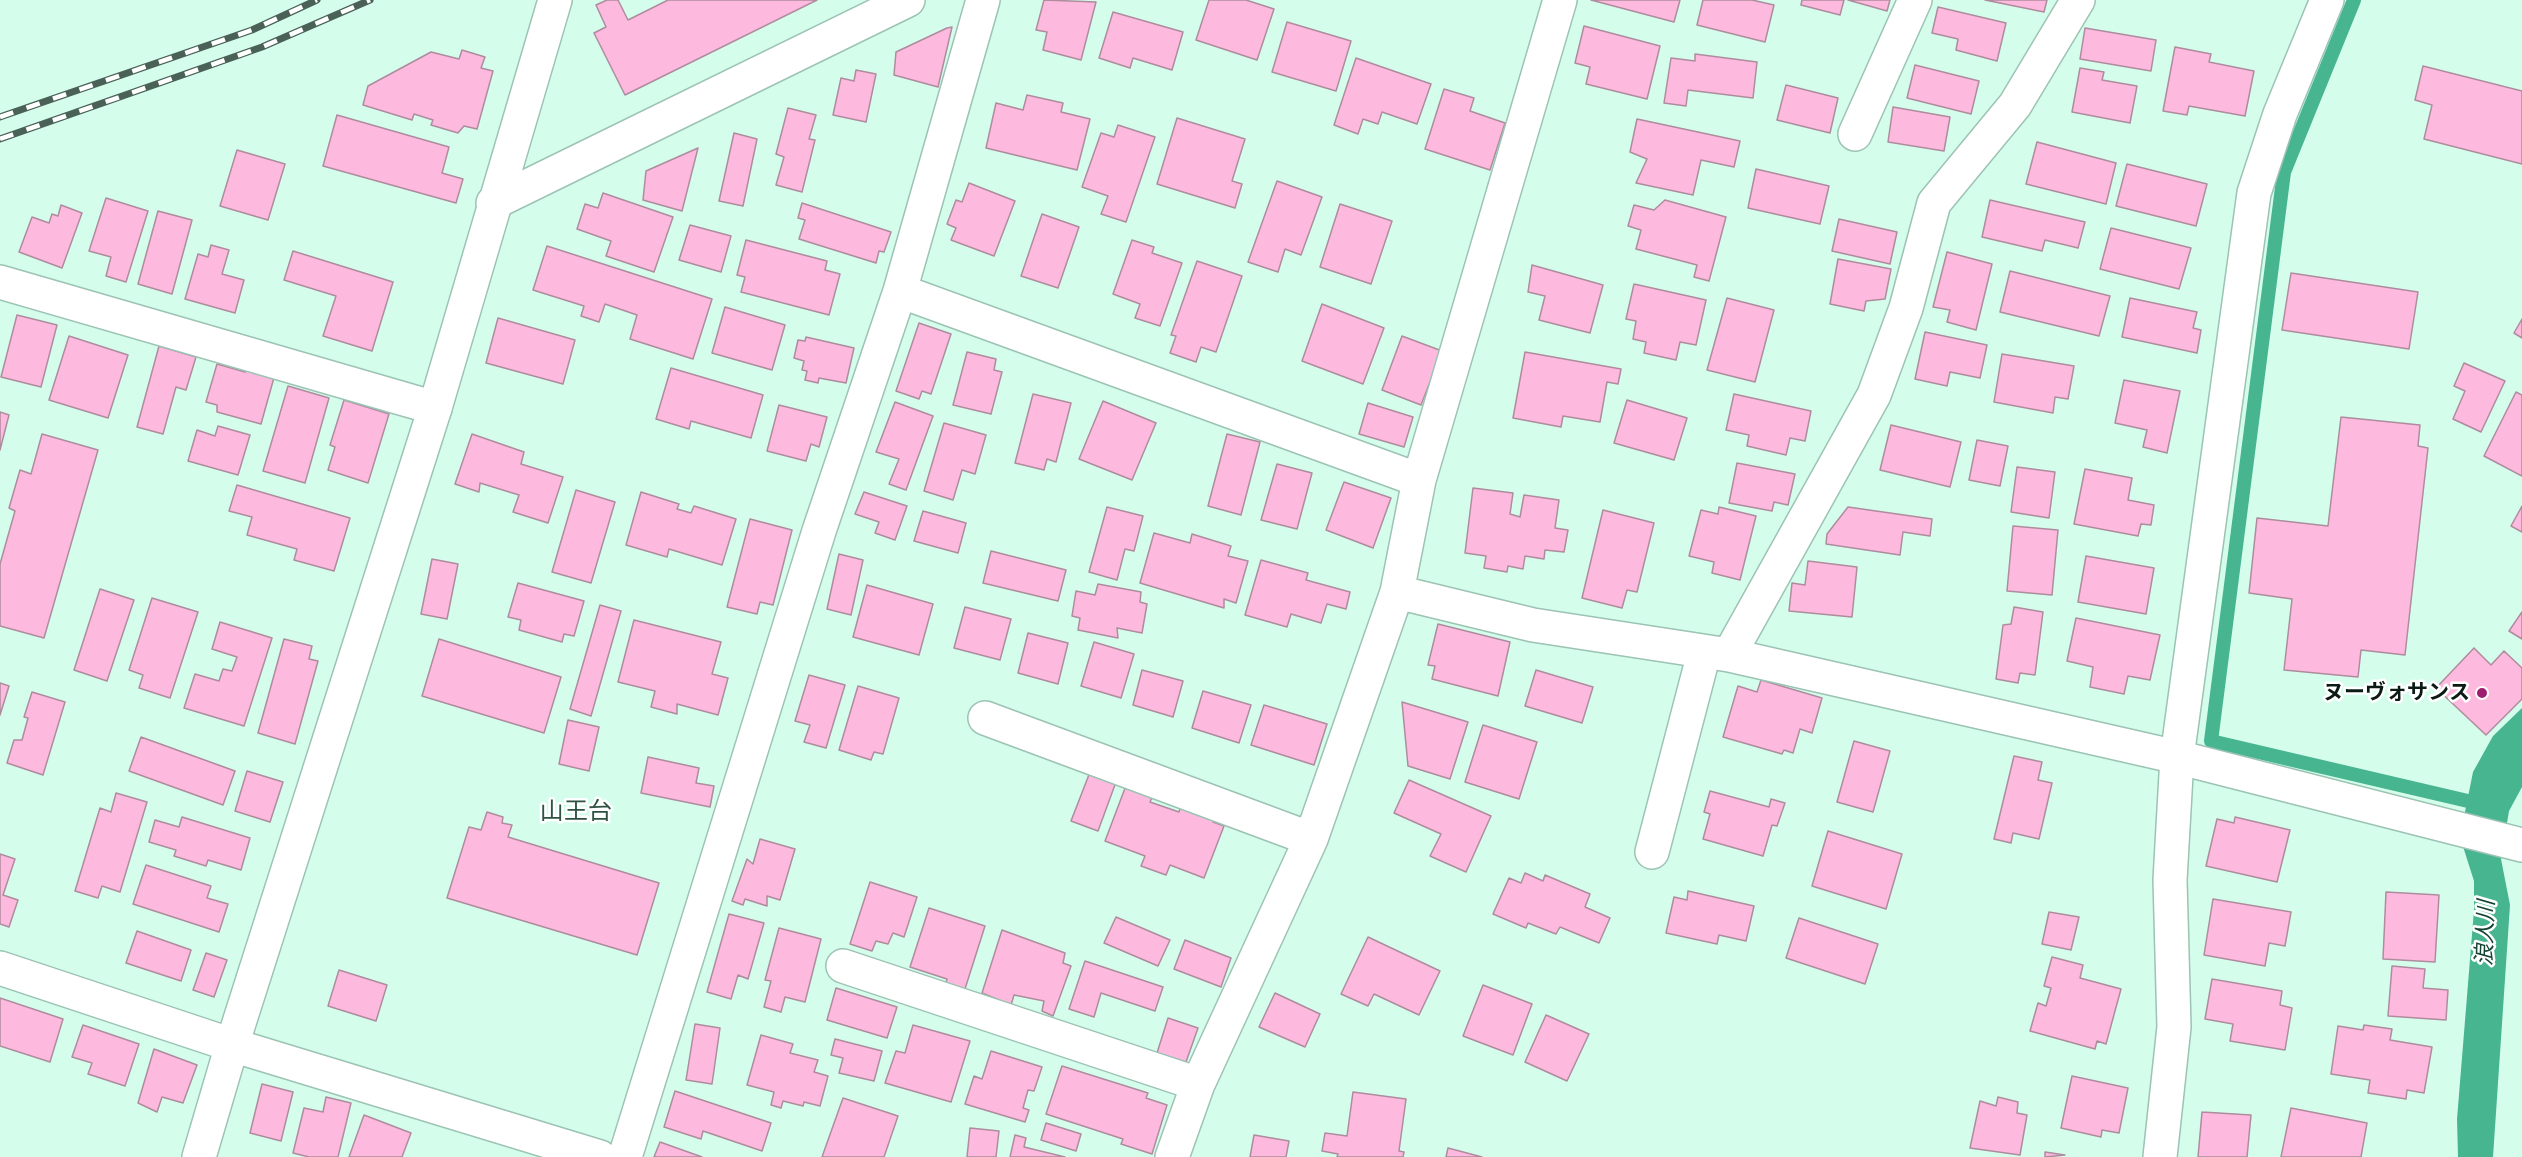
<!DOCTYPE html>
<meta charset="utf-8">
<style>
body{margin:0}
canvas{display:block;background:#d4fdec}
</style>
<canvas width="2522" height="1157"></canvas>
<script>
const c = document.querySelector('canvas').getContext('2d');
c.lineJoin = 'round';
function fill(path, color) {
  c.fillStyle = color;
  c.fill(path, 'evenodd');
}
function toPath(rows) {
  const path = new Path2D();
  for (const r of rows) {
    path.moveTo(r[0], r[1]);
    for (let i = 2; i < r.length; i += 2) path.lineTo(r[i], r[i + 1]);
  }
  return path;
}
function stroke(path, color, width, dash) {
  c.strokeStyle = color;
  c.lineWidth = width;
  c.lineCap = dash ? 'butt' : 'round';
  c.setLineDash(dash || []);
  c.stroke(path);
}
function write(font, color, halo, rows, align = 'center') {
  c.font = font + ' Literata,"Noto Sans JP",serif';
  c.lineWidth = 5;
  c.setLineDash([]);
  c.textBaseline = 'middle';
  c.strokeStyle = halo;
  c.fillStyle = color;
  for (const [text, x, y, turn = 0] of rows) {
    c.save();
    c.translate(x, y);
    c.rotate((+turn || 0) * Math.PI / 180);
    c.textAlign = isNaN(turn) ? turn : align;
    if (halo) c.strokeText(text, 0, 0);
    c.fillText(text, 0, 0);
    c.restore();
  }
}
const water = toPath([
 [2522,708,2522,787,2509,811,2501,859,2510,905,2493,1157,2458,1157,2457,1119,2474,910,2474,881,2460,837,2473,772,2493,736]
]);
const stream = toPath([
 [2354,0,2284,172,2211,741,2485,805]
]);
const building = toPath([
 [607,0,618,0,628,20,668,0,817,0,625,95,594,33,606,27,596,5,607,0],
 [1044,0,1096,2,1081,60,1043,50,1047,32,1036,30,1044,0],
 [1209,0,1246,0,1274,9,1257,60,1196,40,1209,0],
 [1591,0,1680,0,1674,22,1591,0],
 [1703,0,1752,0,1774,5,1765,42,1697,25,1703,0],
 [1802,0,1844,0,1840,15,1801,5,1802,0],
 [1848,0,1890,0,1887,11,1848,0],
 [1985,0,2047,0,2044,12,1985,0],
 [1938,7,2006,23,1997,61,1956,50,1958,39,1932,33,1938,7],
 [1113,12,1183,32,1172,70,1133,58,1130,68,1099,58,1113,12],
 [1287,22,1351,41,1336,91,1272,72,1287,22],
 [1584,26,1660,46,1647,99,1586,84,1590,67,1575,63,1584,26],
 [952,27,938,87,894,75,896,52,947,28,952,27],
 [2085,28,2156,40,2151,71,2080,59,2085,28],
 [2175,47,2211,54,2209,62,2254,71,2245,116,2189,106,2187,115,2163,111,2175,47],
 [462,50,485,57,481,68,493,71,477,129,464,126,458,133,431,125,433,120,414,114,412,120,363,105,368,86,431,52,459,59,462,50],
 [1695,54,1757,62,1753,98,1688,90,1686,106,1664,103,1671,58,1695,61,1695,54],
 [1356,58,1431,84,1417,124,1382,112,1378,124,1363,119,1358,134,1334,125,1356,58],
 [1915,65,1979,81,1971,114,1907,98,1915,65],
 [2423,66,2522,91,2522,164,2424,139,2432,105,2415,100,2423,66],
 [2080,68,2104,72,2102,80,2137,86,2130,123,2072,112,2080,68],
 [856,70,876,74,866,122,833,115,841,78,854,81,856,70],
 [1786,85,1838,98,1830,133,1777,120,1786,85],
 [1444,89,1474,98,1470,111,1505,123,1490,170,1425,149,1444,89],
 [1027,95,1063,103,1061,112,1090,119,1077,170,986,148,996,103,1023,110,1027,95],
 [1893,107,1950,117,1944,151,1888,142,1893,107],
 [788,108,816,115,809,139,815,140,802,192,776,185,784,157,776,154,788,108],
 [337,115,449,147,442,173,463,179,456,203,323,166,337,115],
 [1177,118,1245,139,1232,181,1242,184,1235,208,1157,184,1177,118],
 [1637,119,1740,141,1734,167,1701,160,1693,195,1636,183,1647,159,1630,152,1637,119],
 [1118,125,1155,137,1126,222,1101,214,1108,196,1082,187,1101,133,1114,137,1118,125],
 [734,133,757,139,743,206,719,201,734,133],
 [2037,142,2116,163,2106,204,2026,184,2037,142],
 [698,148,682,211,643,200,646,171,698,148],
 [237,150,285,164,268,220,220,206,237,150],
 [2127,164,2207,184,2196,226,2116,206,2127,164],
 [1756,169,1829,186,1820,224,1748,208,1756,169],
 [1277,181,1322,197,1301,255,1285,249,1278,272,1248,262,1277,181],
 [969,183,1015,201,994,256,951,240,956,228,947,224,956,200,962,202,969,183],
 [603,193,673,217,654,272,606,256,611,241,577,229,585,204,598,208,603,193],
 [106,198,148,211,126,282,106,276,111,257,89,251,106,198],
 [1665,200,1726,217,1709,281,1694,277,1697,265,1636,249,1641,230,1628,226,1634,205,1654,210,1665,200],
 [1990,200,2085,222,2078,248,2045,240,2042,251,1982,237,1990,200],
 [802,203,891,232,884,252,879,251,876,263,799,239,805,220,798,218,802,203],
 [1340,204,1392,221,1371,284,1320,267,1340,204],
 [61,205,82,213,62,268,19,252,32,217,49,223,52,214,58,216,61,205],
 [158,211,192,220,172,294,138,284,158,211],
 [1042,214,1079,227,1058,288,1021,276,1042,214],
 [1839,219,1897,232,1890,264,1832,251,1839,219],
 [690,225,731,236,721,272,679,260,690,225],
 [2111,228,2191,248,2179,289,2100,269,2111,228],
 [746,240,827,261,825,270,840,274,829,315,741,292,745,277,737,275,746,240],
 [1132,240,1154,247,1152,253,1182,263,1160,326,1135,318,1140,304,1113,294,1132,240],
 [211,245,229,250,222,274,244,280,235,313,185,299,198,254,208,257,211,245],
 [547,246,712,299,693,359,630,339,637,315,605,304,599,322,581,316,584,306,533,290,547,246],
 [293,251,393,282,372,351,323,336,336,296,284,280,293,251],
 [1947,252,1992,264,1976,330,1947,322,1950,310,1933,307,1947,252],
 [1838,259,1891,269,1885,299,1866,301,1864,311,1830,304,1838,259],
 [1197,261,1242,276,1216,352,1201,347,1196,362,1170,353,1176,336,1171,335,1197,261],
 [1532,265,1603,285,1590,333,1539,320,1545,296,1528,292,1532,265],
 [2010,271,2110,296,2099,336,2000,312,2010,271],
 [2291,273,2418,292,2409,349,2282,330,2291,273],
 [1634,284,1706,300,1696,345,1680,342,1676,360,1644,353,1646,342,1633,339,1636,321,1626,319,1634,284],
 [1727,298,1774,310,1755,382,1707,370,1727,298],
 [2130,298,2197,312,2193,328,2201,330,2197,353,2122,337,2130,298],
 [1322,304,1384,328,1363,384,1302,361,1322,304],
 [725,307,785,325,772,370,712,353,725,307],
 [17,315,57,325,41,387,1,377,17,315],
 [498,318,575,340,563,384,486,363,498,318],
 [2522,319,2522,338,2514,333,2522,319],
 [919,323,951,334,931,394,922,391,919,399,896,391,919,323],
 [1925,332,1987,345,1980,378,1950,372,1947,386,1915,379,1925,332],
 [69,336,128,355,108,418,49,400,69,336],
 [1402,336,1442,351,1421,405,1382,390,1402,336],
 [806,337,854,348,846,383,819,378,818,383,805,380,807,371,802,370,804,361,794,358,798,340,805,341,806,337],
 [159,346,196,357,186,390,176,387,163,434,137,427,159,346],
 [967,352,996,359,994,370,1002,372,991,414,953,405,967,352],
 [1525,352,1621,369,1618,384,1607,382,1600,422,1563,416,1561,427,1513,418,1525,352],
 [2002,354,2074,366,2068,399,2055,397,2053,413,1994,402,2002,354],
 [2464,363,2505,381,2481,432,2453,419,2465,391,2454,386,2464,363],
 [217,364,245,372,247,366,275,374,261,424,217,412,217,405,206,402,217,364],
 [671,368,763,395,751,438,691,421,689,429,656,419,671,368],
 [2124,380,2180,391,2167,453,2143,447,2147,430,2115,423,2124,380],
 [288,386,329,398,305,483,263,471,288,386],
 [2516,392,2522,395,2522,476,2484,456,2516,392],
 [1033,394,1071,403,1056,462,1047,459,1044,470,1015,463,1033,394],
 [1734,394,1811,411,1805,441,1790,438,1786,455,1747,446,1749,435,1726,430,1734,394],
 [344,400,389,414,368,483,328,470,335,447,330,445,344,400],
 [1627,400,1687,418,1674,460,1614,443,1627,400],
 [1103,401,1156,423,1132,480,1079,459,1103,401],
 [895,402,933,416,906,490,889,484,899,459,876,452,895,402],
 [1368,403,1413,417,1404,447,1359,434,1368,403],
 [779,405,827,417,819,447,811,444,806,461,767,451,779,405],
 [0,412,9,415,0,450,0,412],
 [2341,417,2420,425,2418,446,2428,448,2405,655,2361,650,2358,677,2284,670,2292,599,2249,593,2257,518,2328,526,2341,417],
 [944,423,986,435,975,474,962,470,953,500,924,491,944,423],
 [1891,425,1961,442,1950,487,1880,470,1891,425],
 [218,426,250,435,238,475,188,461,197,430,215,436,218,426],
 [42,434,98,450,44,638,0,626,0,564,15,511,9,508,20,470,31,474,42,434],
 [472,434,524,452,521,464,563,477,548,523,513,512,519,495,480,483,479,492,455,484,472,434],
 [1227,434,1260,442,1241,515,1208,506,1227,434],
 [1977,440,2008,446,2000,486,1969,480,1977,440],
 [1737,463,1795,474,1788,505,1774,502,1772,511,1729,503,1737,463],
 [1277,464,1312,473,1297,529,1261,520,1277,464],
 [2017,467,2055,472,2049,518,2011,512,2017,467],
 [2085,469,2132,478,2128,500,2154,505,2151,525,2141,524,2138,536,2074,524,2085,469],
 [1344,482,1391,498,1373,548,1326,530,1344,482],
 [237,485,350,518,334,571,294,560,297,549,247,535,252,517,229,511,237,485],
 [1473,488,1513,493,1510,514,1520,517,1524,495,1559,500,1555,528,1568,530,1564,552,1545,550,1544,559,1525,556,1523,569,1508,566,1507,572,1484,568,1486,556,1465,553,1473,488],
 [576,490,615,502,591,583,552,572,576,490],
 [641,492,679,504,677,509,691,513,694,506,736,519,722,565,669,549,667,557,626,545,641,492],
 [864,492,907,506,895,540,875,533,879,522,855,514,864,492],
 [2522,506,2522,532,2511,526,2522,506],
 [1107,507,1143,516,1134,551,1125,549,1117,580,1089,572,1107,507],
 [1719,507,1756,516,1740,580,1712,573,1714,562,1689,556,1701,510,1718,514,1719,507],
 [1848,507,1932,519,1930,536,1903,532,1900,555,1826,544,1827,534,1848,507],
 [1603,510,1654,523,1637,592,1627,590,1622,608,1582,598,1603,510],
 [923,511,966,523,958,553,914,541,923,511],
 [750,519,792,530,773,605,760,602,757,614,727,607,750,519],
 [2013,526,2058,530,2052,595,2007,591,2013,526],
 [1154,533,1190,543,1192,534,1231,546,1228,556,1248,561,1236,603,1224,599,1224,608,1140,583,1154,533],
 [991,551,1066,570,1058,601,983,583,991,551],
 [839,554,863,560,851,615,827,609,839,554],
 [2086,556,2154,568,2146,614,2078,602,2086,556],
 [432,559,458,564,447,619,421,614,432,559],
 [1261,560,1308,573,1306,580,1350,592,1346,609,1327,604,1321,623,1291,614,1287,627,1245,615,1261,560],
 [1808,561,1857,567,1852,617,1789,611,1792,583,1805,585,1808,561],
 [518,583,584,601,574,636,564,634,562,642,519,630,521,620,508,617,518,583],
 [1098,584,1141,592,1140,602,1147,604,1142,633,1117,628,1118,638,1078,630,1080,618,1072,616,1076,591,1095,595,1098,584],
 [867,585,933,604,919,655,853,637,867,585],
 [100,589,134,600,107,681,74,670,100,589],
 [152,598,198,612,170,698,139,688,143,675,129,670,152,598],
 [600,605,621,611,591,716,570,709,600,605],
 [965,607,1011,619,1000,660,954,648,965,607],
 [2014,607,2043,612,2035,675,2020,673,2018,683,1996,679,2003,625,2011,624,2014,607],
 [2522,612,2522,639,2509,631,2522,612],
 [2076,618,2160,635,2150,680,2128,676,2124,694,2090,687,2093,667,2067,661,2076,618],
 [634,620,721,642,712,674,728,678,718,715,677,704,677,714,651,707,655,691,618,682,634,620],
 [220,622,272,638,244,726,184,708,195,674,219,681,223,669,232,671,237,657,212,649,220,622],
 [1438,624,1510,642,1498,696,1432,679,1435,666,1428,665,1438,624],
 [1028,633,1068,643,1058,684,1018,673,1028,633],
 [284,639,312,646,309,659,318,661,295,744,258,733,284,639],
 [439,639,561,677,544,733,422,696,439,639],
 [1094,642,1134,654,1121,698,1081,686,1094,642],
 [2474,648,2491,665,2504,651,2522,668,2522,699,2486,735,2436,688,2474,648],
 [1142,670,1183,681,1173,717,1133,705,1142,670],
 [1536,670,1593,687,1582,723,1525,706,1536,670],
 [809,675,845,685,826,748,804,742,810,725,795,721,809,675],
 [1761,680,1822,698,1812,733,1800,729,1793,753,1784,750,1782,754,1723,737,1738,686,1757,692,1761,680],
 [0,683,9,686,0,715,0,683],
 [858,686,899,698,883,754,874,752,871,760,839,750,858,686],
 [1203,691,1251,705,1239,743,1192,728,1203,691],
 [32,692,65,702,43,775,7,763,14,740,22,740,28,718,24,717,32,692],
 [1402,702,1468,722,1450,779,1408,766,1402,702],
 [1264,705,1327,724,1314,765,1251,745,1264,705],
 [568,720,599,727,589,771,559,764,568,720],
 [1483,725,1537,742,1519,799,1465,782,1483,725],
 [141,737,235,771,223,805,129,771,141,737],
 [1854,741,1890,751,1873,812,1837,802,1854,741],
 [2014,756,2042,762,2038,780,2052,783,2039,839,2013,833,2011,843,1994,839,2014,756],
 [648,757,699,768,696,783,714,786,710,807,641,793,648,757],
 [247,771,283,782,270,822,235,811,247,771],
 [1090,772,1116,782,1098,831,1071,821,1090,772],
 [1409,780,1491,816,1466,872,1430,856,1441,834,1394,813,1409,780],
 [1127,783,1154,793,1150,802,1179,812,1182,802,1216,814,1213,822,1224,826,1204,878,1170,865,1166,875,1141,866,1145,856,1105,841,1127,783],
 [1710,791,1769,807,1771,799,1785,803,1777,826,1772,825,1763,856,1703,839,1710,814,1704,812,1710,791],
 [116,793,147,802,120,892,102,886,98,898,75,891,100,808,111,812,116,793],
 [487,812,503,817,502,823,512,825,508,837,659,883,637,955,447,898,469,827,481,830,487,812],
 [182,817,250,838,241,870,208,860,206,866,174,856,176,850,149,842,155,820,179,827,182,817],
 [2235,817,2290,830,2277,882,2206,866,2217,819,2234,823,2235,817],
 [1828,831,1902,854,1886,909,1812,886,1828,831],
 [760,839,795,849,780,900,767,896,767,906,745,899,743,905,732,901,747,859,753,864,760,839],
 [0,854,15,859,3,895,18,900,9,927,0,924,0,854],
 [146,865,211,886,207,898,228,904,219,932,133,904,146,865],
 [1525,873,1543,881,1545,875,1590,894,1585,907,1610,918,1599,943,1560,927,1556,934,1528,923,1526,928,1493,914,1509,878,1521,883,1525,873],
 [870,882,917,897,904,937,893,933,888,944,876,941,872,951,850,944,870,882],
 [1688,891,1754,906,1746,941,1719,935,1717,944,1666,933,1674,897,1687,900,1688,891],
 [2386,892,2439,895,2435,962,2383,959,2386,892],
 [2213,899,2291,912,2285,946,2269,943,2265,966,2204,955,2213,899],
 [929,908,985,926,964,992,945,986,947,979,910,967,929,908],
 [2049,912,2079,917,2071,950,2042,944,2049,912],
 [729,914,764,923,748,979,738,975,731,999,707,992,729,914],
 [1116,917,1170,940,1158,966,1104,943,1116,917],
 [1799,918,1878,944,1865,984,1786,958,1799,918],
 [779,928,821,939,805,1002,785,997,781,1012,764,1007,771,981,765,980,779,928],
 [1002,930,1065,953,1063,963,1071,966,1053,1016,1042,1011,1044,1001,1014,995,1011,1005,982,993,1002,930],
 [137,931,191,950,181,981,126,963,137,931],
 [1368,937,1440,971,1419,1015,1374,994,1368,1006,1341,994,1368,937],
 [1185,940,1231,958,1221,987,1174,969,1185,940],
 [206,953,227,960,214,997,193,990,206,953],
 [2052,957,2083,965,2080,978,2121,989,2106,1044,2097,1041,2095,1049,2030,1031,2038,1003,2046,1006,2051,988,2044,986,2052,957],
 [1085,961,1163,987,1155,1011,1101,993,1094,1017,1069,1009,1085,961],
 [2392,966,2425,969,2423,988,2448,990,2446,1020,2388,1016,2392,966],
 [339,970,387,985,376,1021,328,1006,339,970],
 [2212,979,2282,991,2280,1005,2292,1008,2285,1050,2230,1041,2233,1024,2205,1019,2212,979],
 [1483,985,1532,1004,1513,1055,1463,1036,1483,985],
 [836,988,897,1007,887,1038,827,1020,836,988],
 [1275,993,1320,1014,1305,1047,1259,1027,1275,993],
 [0,998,63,1019,50,1062,0,1046,0,998],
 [1546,1015,1589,1034,1567,1081,1525,1062,1546,1015],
 [1168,1018,1198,1028,1186,1062,1157,1053,1168,1018],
 [695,1024,720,1028,712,1084,686,1080,695,1024],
 [83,1025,139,1044,125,1086,88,1074,92,1063,72,1057,83,1025],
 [913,1025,970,1041,951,1102,885,1083,896,1051,905,1053,913,1025],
 [2364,1025,2392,1029,2390,1040,2432,1047,2424,1093,2407,1090,2406,1099,2368,1093,2370,1080,2331,1074,2338,1026,2363,1030,2364,1025],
 [761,1035,793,1044,790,1053,818,1060,814,1072,828,1076,820,1106,804,1102,803,1106,783,1101,781,1108,771,1105,774,1092,747,1085,761,1035],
 [835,1039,882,1051,874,1081,839,1073,843,1058,831,1055,835,1039],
 [154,1049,197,1065,183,1103,162,1097,157,1112,138,1103,154,1049],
 [991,1051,1042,1067,1034,1091,1028,1090,1023,1108,1029,1110,1025,1122,965,1104,974,1076,982,1079,991,1051],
 [1062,1066,1148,1093,1146,1098,1167,1105,1152,1154,1121,1144,1123,1139,1046,1114,1062,1066],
 [2072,1076,2128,1088,2119,1133,2102,1130,2101,1137,2061,1128,2072,1076],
 [262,1084,293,1092,281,1141,250,1133,262,1084],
 [675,1091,771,1123,762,1151,703,1131,701,1139,664,1127,675,1091],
 [1353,1092,1406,1099,1399,1151,1404,1152,1403,1157,1337,1157,1338,1154,1322,1151,1325,1133,1347,1136,1353,1092],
 [326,1097,351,1103,338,1157,309,1157,293,1153,304,1108,323,1112,326,1097],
 [1998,1097,2018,1102,2017,1113,2027,1115,2020,1155,1970,1148,1980,1101,1996,1106,1998,1097],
 [843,1098,898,1116,884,1157,822,1157,843,1098],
 [2291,1108,2367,1123,2361,1157,2281,1157,2291,1108],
 [2202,1112,2251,1115,2247,1157,2198,1157,2202,1112],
 [364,1115,411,1133,402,1157,349,1157,364,1115],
 [1046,1123,1081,1134,1076,1151,1041,1140,1046,1123],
 [970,1128,999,1131,996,1157,967,1157,970,1128],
 [1015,1135,1026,1138,1024,1147,1065,1157,1010,1157,1015,1135],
 [1254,1135,1289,1141,1286,1157,1250,1157,1254,1135],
 [660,1142,702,1157,654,1157,660,1142],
 [1448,1148,1482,1157,1446,1157,1448,1148],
 [2045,1152,2065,1155,2045,1157,2045,1152]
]);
const minor = toPath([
 [1855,134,1915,0],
 [493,203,908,0],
 [0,282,435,408],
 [900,291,1419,480],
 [1397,592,1533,625,1729,655,2177,757,2522,845],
 [1729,655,1874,395,1906,308,1934,203,2015,105,2078,0],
 [985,718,1311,839],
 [1652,852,1704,653],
 [843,966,1198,1084],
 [0,968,232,1045,600,1157],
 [625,1157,819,531,900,291,983,0],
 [1172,1157,1198,1084,1311,839,1397,592,1419,480,1560,0],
 [2160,1157,2174,1027,2170,880,2177,757,2254,193,2280,114,2327,0]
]);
const tertiary = toPath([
 [199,1157,232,1045,435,408,555,0]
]);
const rail = toPath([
 [0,117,252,30,317,0],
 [0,139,262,47,370,0]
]);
const markers = [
 [2482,693,6,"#9d1d71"]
];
const poiNames = [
 ["ヌーヴォサンス",2470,693]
];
const waterNames = [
 ["浪人川",2486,933,-88]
];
const quarterNames = [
 ["山王台",576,812]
];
fill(water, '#48b591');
stroke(stream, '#48b591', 14);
fill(building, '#febade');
stroke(building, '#ae8c9d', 1.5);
stroke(minor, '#9cc3b3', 36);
stroke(tertiary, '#9cc3b3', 36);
stroke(minor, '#fff', 33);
stroke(tertiary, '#fff', 33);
stroke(rail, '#4a6158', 7);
stroke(rail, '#fff', 4.5, [14]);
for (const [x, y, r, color] of markers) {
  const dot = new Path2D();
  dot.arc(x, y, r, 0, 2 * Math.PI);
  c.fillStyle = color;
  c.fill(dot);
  stroke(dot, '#fff', 2);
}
write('bold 21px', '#0b1a15', '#fff', poiNames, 'right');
write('italic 22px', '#144334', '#fff', waterNames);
write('24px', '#2e5244', '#fff', quarterNames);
</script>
